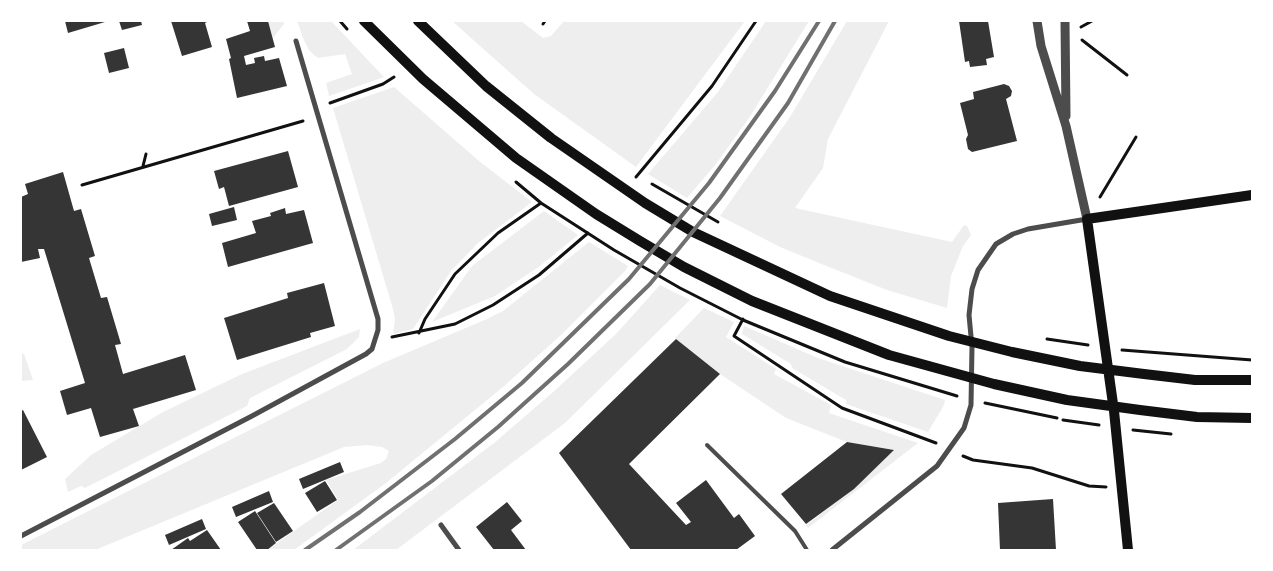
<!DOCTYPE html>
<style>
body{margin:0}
#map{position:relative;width:1273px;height:571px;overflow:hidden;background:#fff;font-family:Signika,sans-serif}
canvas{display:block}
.frame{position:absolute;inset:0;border:22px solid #fff;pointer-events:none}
</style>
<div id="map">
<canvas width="1273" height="571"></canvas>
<div class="frame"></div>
</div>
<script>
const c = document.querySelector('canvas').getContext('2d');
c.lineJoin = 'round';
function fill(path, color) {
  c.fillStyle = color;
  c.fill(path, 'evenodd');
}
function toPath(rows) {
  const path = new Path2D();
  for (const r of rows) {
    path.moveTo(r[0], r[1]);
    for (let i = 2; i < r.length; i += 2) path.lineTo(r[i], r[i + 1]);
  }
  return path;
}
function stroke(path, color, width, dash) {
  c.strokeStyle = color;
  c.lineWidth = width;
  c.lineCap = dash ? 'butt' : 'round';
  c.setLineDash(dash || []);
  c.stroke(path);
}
const green = toPath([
 [268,21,283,21,284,24,273,38],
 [297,21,331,21,384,77,329,96,326,83,352,74,345,54,318,58,314,55,309,50,303,38],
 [452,21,521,21,543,38,551,36,564,21,745,21,636,167,534,94],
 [766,21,809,21,749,118,716,164,687,198,648,174,718,92],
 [847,21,889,21,828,139,823,168,795,208,952,242,964,225,967,226,971,235,963,246,951,276,947,308,887,290,824,265,780,247,720,216,790,117],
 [394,87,479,161,532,202,478,243,451,271,413,329,393,334,395,319,393,309,333,108],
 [544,211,578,235,540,266,495,296,432,322,472,266],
 [589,242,628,266,625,271,561,335,503,387,386,483,294,550,267,550,338,500,326,480,381,463,386,459,389,451,382,447,367,445,344,447,95,550,21,550,21,545,383,363,487,319,503,311],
 [660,285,690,300,565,423,396,550,353,550,494,443,552,393,616,334],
 [704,308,734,322,726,337,776,369,774,374,831,405,829,413,918,443,808,528,806,525,854,489,894,450,847,442,786,418,720,374,675,338],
 [744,326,818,358,945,400,944,405,928,432,846,404,846,400,792,368,791,364,742,334],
 [360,329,359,337,347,349,250,398,247,406,85,488,81,486,68,492,65,479,91,455,163,412,242,374],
 [21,353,24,354,33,380,21,381]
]);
const building = toPath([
 [65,21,105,21,105,22,68,33],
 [119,21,141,21,142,25,122,30],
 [171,21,209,21,205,23,212,47,182,56],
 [247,21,268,21,275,47,244,56,246,65,255,63,254,58,264,56,265,61,279,58,287,86,237,98,229,59,231,58,226,39,250,31],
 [959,21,988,21,994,57,986,59,987,65,970,67,969,61,965,62],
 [124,48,129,68,109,73,104,53],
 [1004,84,1009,86,1012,91,1011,96,1006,99,1017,141,972,152,968,149,966,139,968,135,960,103,974,99,973,92],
 [288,151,298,187,229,206,224,187,219,189,214,171],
 [63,172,74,211,81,209,95,256,89,258,101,298,107,297,121,344,115,345,123,374,185,355,196,390,133,409,139,426,100,437,91,408,67,415,60,391,85,383,44,249,38,249,40,258,21,262,21,197,28,194,25,184],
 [234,207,237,220,212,226,209,214],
 [285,208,286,214,304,210,313,243,228,267,222,243,256,233,252,221,271,216,270,213],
 [324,283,335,326,310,333,311,337,237,360,224,318,288,298,287,293],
 [676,339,720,374,629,464,686,525,691,522,676,503,706,480,734,518,739,514,755,536,736,550,631,550,559,453],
 [23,410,47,457,21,470,21,411],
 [847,442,894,450,854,489,806,524,781,494],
 [340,462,344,472,303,489,299,479],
 [325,481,337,500,317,512,305,493],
 [269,491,273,502,236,517,232,507],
 [1053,499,1056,550,1000,550,998,503],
 [507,502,522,521,511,530,526,550,494,550,476,527],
 [274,503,293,531,276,542,257,513],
 [255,511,276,543,267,550,257,550,238,522],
 [202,519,206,529,169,545,165,535],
 [207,530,221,550,171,550,188,538,190,541]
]);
const path = toPath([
 [340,21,347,29],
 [543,24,545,21],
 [1081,27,1092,21],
 [1082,40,1127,75],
 [330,103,383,84,394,77],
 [143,166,146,154],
 [636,177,712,86,756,21],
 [516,182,541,203,614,250,680,288,743,320,845,362,957,396],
 [652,184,718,222],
 [82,185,303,121],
 [1100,197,1136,137],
 [743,319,734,336,842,408,936,443],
 [419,333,425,319,455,274,498,233,541,203],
 [392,337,455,324,493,305,539,275,588,233],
 [1047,339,1088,345],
 [1122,350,1252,360],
 [985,403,1057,418],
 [1063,420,1099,425],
 [1133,430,1171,434],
 [963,456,973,460,1032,468,1089,486,1106,487]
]);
const service = toPath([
 [707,445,795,531,807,550]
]);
const minor = toPath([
 [441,525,459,550],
 [21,536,252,416,366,354,372,349,378,330,378,319,296,41],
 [832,550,937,466,964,428,971,405,972,347,969,315,972,289,978,270,996,244,1013,234,1028,229,1087,219]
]);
const tertiary = toPath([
 [1037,21,1041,46,1066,126,1087,219],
 [1065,21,1066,116]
]);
const secondary = toPath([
 [364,21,423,79,516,158,596,214,640,241,684,267,752,301,889,355,994,384,1067,400,1140,410,1197,417,1252,418],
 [418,21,486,86,551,138,645,203,693,232,830,296,949,336,1012,352,1080,366,1144,374,1195,380,1252,380],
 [1128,550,1114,411,1087,219,1252,195]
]);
const rail = toPath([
 [305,550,360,512,455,439,522,383,629,279,709,183,775,91,819,21],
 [336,550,432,481,498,427,568,364,650,284,720,198,788,103,835,21]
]);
fill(green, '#eee');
fill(building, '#353535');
stroke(path, '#111', 3);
stroke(service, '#4c4c4c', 4);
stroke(minor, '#4c4c4c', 5);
stroke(tertiary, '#4c4c4c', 9);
stroke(secondary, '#111', 10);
stroke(rail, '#707070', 4);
</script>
